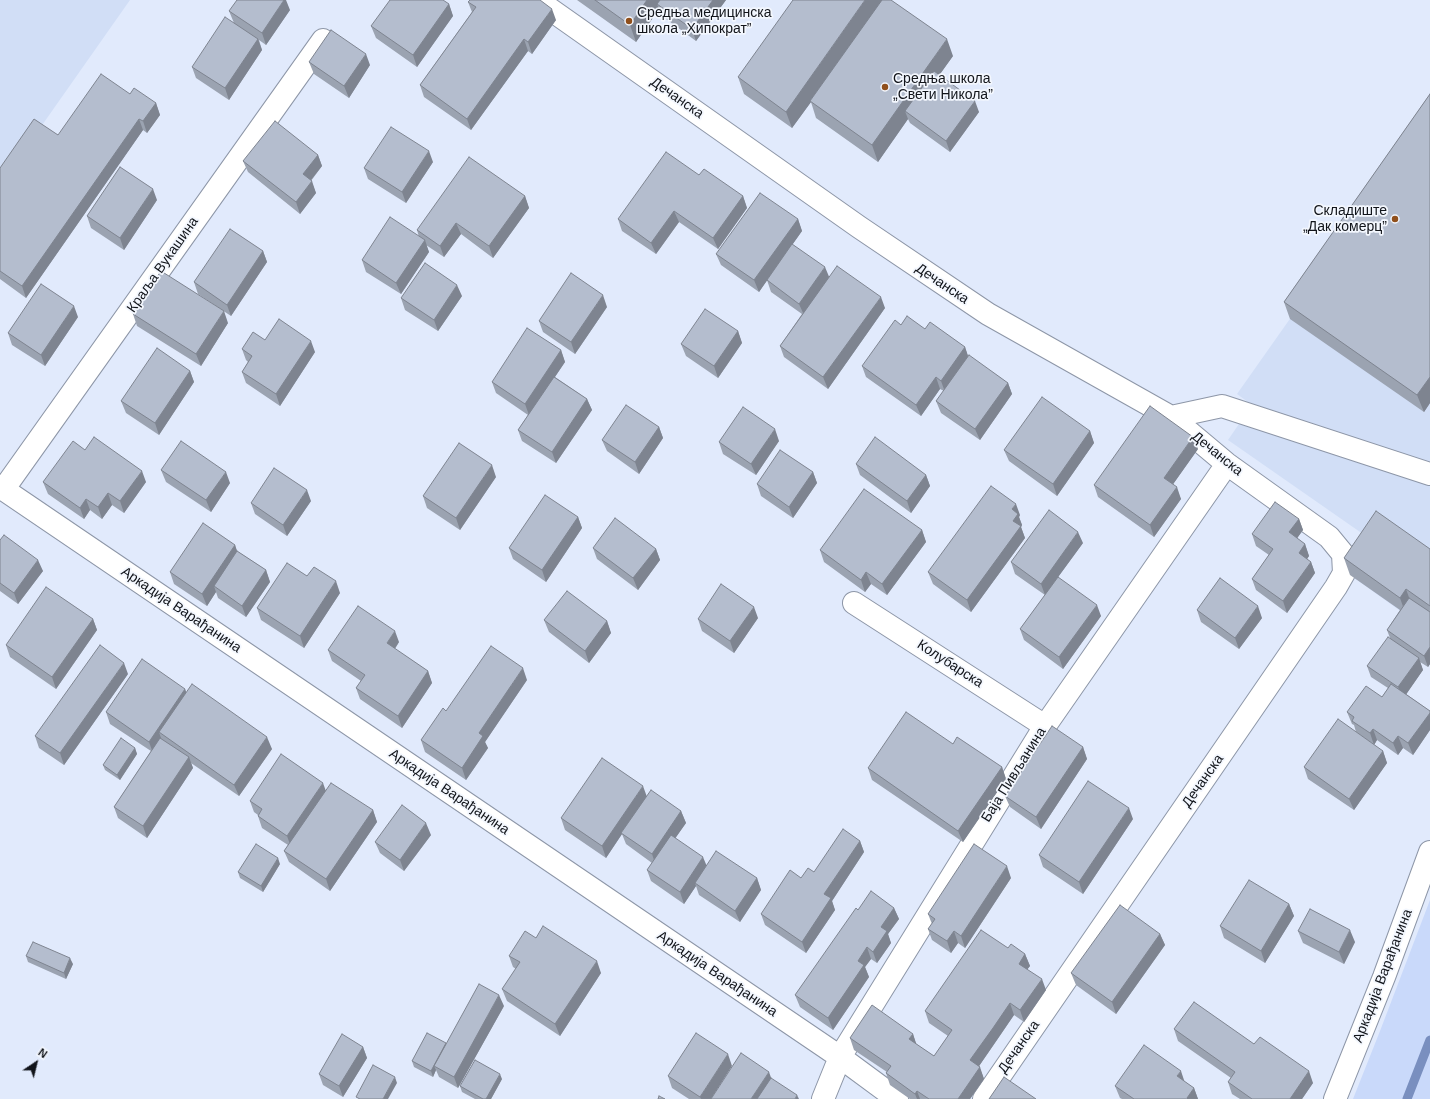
<!DOCTYPE html>
<meta charset="utf-8">
<style>
body{margin:0}
#map{position:relative;width:1430px;height:1099px;overflow:hidden;background:#e1eafc;font-family:Helvetica,sans-serif}
canvas{display:block}
.north{position:absolute;left:16px;top:1043px;width:40px;height:40px;-webkit-text-stroke:3px #f3f7fe;paint-order:stroke;rotate:35deg;font-size:11px;font-weight:700;line-height:16px;text-align:center;color:#11141a}
.north::after{content:'';display:block;margin:auto;width:14px;height:18px;background:#11141a;clip-path:polygon(50% 0,100% 100%,50% 72%,0 100%)}
</style>
<div id="map">
<canvas width="1430" height="1099"></canvas>
<div class="north">N</div>
</div>
<script>
const c = document.querySelector('canvas').getContext('2d');
c.lineJoin = 'round';
function fill(path, color) {
  c.fillStyle = color;
  c.fill(path, 'evenodd');
}
function toPath(rows) {
  const path = new Path2D();
  for (const r of rows) {
    path.moveTo(r[0], r[1]);
    for (let i = 2; i < r.length; i += 2) path.lineTo(r[i], r[i + 1]);
  }
  return path;
}
function stroke(path, color, width, dash) {
  c.strokeStyle = color;
  c.lineWidth = width;
  c.lineCap = dash ? 'butt' : 'round';
  c.setLineDash(dash || []);
  c.stroke(path);
}
function write(font, color, halo, rows, align = 'center') {
  c.font = font + ' Helvetica,sans-serif';
  c.lineWidth = 3.5;
  c.setLineDash([]);
  c.textBaseline = 'middle';
  c.strokeStyle = halo;
  c.fillStyle = color;
  for (const [text, x, y, turn = 0] of rows) {
    c.save();
    c.translate(x, y);
    c.rotate((+turn || 0) * Math.PI / 180);
    c.textAlign = isNaN(turn) ? turn : align;
    if (halo) c.strokeText(text, 0, 0);
    c.fillText(text, 0, 0);
    c.restore();
  }
}
const built = toPath([
 [0,0,130,0,0,185],
 [1430,120,1430,618,1406,615,1350,575,1373,541,1228,440,1252,405,1237,394]
]);
const green = toPath([
 [1430,900,1430,1099,1353,1099,1380,1031]
]);
const stream = toPath([
 [1407,1099,1430,1040]
]);
const minor = toPath([
 [537,0,859,227,988,314,1171,417,1227,464,1329,537,1343,554,1344,573,1336,587,984,1099],
 [1171,417,1222,406,1430,474],
 [0,487,840,1057,897,1099],
 [3,490,323,40],
 [854,603,1045,726],
 [823,1099,840,1057,1045,726,1227,464],
 [1335,1099,1384,977,1430,852]
]);
const wall = toPath([
 [577,0,726,0,696,41,662,16,659,9,636,42],
 [468,2,556,20,532,54,528,51,471,130,424,97,420,85,472,12],
 [449,4,453,16,417,67,376,38,371,26],
 [290,10,266,45,259,40,262,50,229,100,196,78,192,67,234,23,229,11],
 [953,56,939,75,979,112,950,152,910,123,908,119,878,162,816,118,811,102,792,128,744,94,738,77],
 [309,62,370,65,349,98,314,74],
 [130,94,156,103,160,115,147,133,143,130,26,298,0,279,0,168],
 [1430,94,1430,403,1424,412,1290,319,1284,302],
 [318,155,322,166,311,181,316,193,300,214,248,172,243,161],
 [433,162,406,203,368,179,364,168],
 [699,175,743,196,747,208,718,249,679,222,656,254,622,231,618,219],
 [525,196,529,208,493,258,461,234,444,257,426,245,429,252,401,294,366,272,362,260,419,237,417,230],
 [157,200,124,250,91,228,87,216],
 [798,219,802,231,767,280,829,277,885,308,828,389,784,357,780,346,802,314,771,292,767,280,759,292,721,265,716,254],
 [263,251,267,262,231,316,198,294,194,282],
 [462,296,438,331,405,310,401,298],
 [607,307,575,354,543,332,539,321],
 [133,314,228,323,201,366,137,326],
 [78,317,45,366,12,345,8,333],
 [901,325,925,329,965,347,968,356,1008,383,1012,394,980,440,941,413,936,401,944,391,940,389,921,416,866,377,862,366],
 [738,331,742,343,718,378,686,356,681,344],
 [265,340,315,352,280,406,246,383,242,372,248,362,246,360,242,349],
 [561,350,565,362,555,377,587,399,592,410,556,463,522,441,518,430,528,415,496,393,492,382],
 [190,371,194,382,159,435,126,413,121,401],
 [659,427,663,438,639,474,607,451,602,440],
 [1090,431,1094,443,1057,496,1009,461,1004,450],
 [779,441,756,475,723,454,719,442],
 [1198,449,1173,484,1181,499,1154,537,1098,497,1094,485],
 [85,450,146,482,124,513,112,505,102,519,90,510,84,519,48,494,43,482],
 [856,464,926,475,930,486,911,513,860,475],
 [161,470,230,483,211,512,166,482],
 [813,472,817,483,793,518,761,496,757,484],
 [496,477,460,530,427,508,423,496],
 [311,501,287,536,255,514,251,503],
 [1020,515,1019,517,1022,525,1021,527,1025,538,971,612,933,584,928,572],
 [578,517,582,528,546,582,513,559,509,548],
 [1299,519,1303,530,1297,538,1305,544,1309,556,1307,559,1311,562,1315,573,1287,613,1256,590,1252,579,1269,555,1256,546,1252,534],
 [922,530,926,542,887,595,871,584,865,592,824,562,820,550],
 [0,540,43,571,18,604,0,591],
 [1083,543,1058,577,1101,616,1063,669,1024,640,1020,629,1045,595,1015,574,1011,562],
 [235,545,237,551,266,570,270,582,246,617,218,598,216,592,207,606,174,584,170,572],
 [593,548,656,549,660,560,638,590,597,559],
 [1430,549,1430,664,1428,667,1420,662,1423,670,1406,694,1430,711,1430,730,1413,755,1403,748,1398,755,1377,740,1374,745,1356,732,1354,725,1352,724,1347,712,1382,697,1388,688,1371,677,1367,666,1390,638,1387,630,1400,610,1350,575,1344,558],
 [340,593,304,648,261,620,257,608],
 [1197,610,1262,618,1239,649,1201,622],
 [758,618,734,653,702,631,698,619],
 [93,619,97,630,56,689,10,657,6,645],
 [544,620,607,621,611,633,589,663,549,632],
 [399,642,395,649,428,671,432,683,402,728,360,699,356,688,361,681,332,661,328,650],
 [128,674,64,765,39,748,35,736],
 [527,680,485,742,488,748,466,780,425,752,421,740,446,711],
 [185,689,186,692,272,749,239,796,191,763,193,768,147,838,118,818,114,807,151,751,110,724,106,712],
 [953,744,1002,767,1006,779,963,842,872,780,868,768],
 [1083,747,1087,759,1041,829,1010,807,1005,796],
 [135,748,137,754,120,780,105,770,103,765],
 [1383,751,1387,763,1354,810,1308,779,1304,767],
 [326,790,373,810,377,822,330,891,289,862,284,851,288,845,262,828,258,816,258,815,254,812,250,801],
 [646,796,681,811,686,823,675,838,707,866,757,878,761,890,740,922,699,895,696,886,684,904,651,881,647,870,652,863,626,844,622,834,606,858,565,830,561,818],
 [1133,819,1083,894,1043,867,1039,855],
 [431,835,404,871,380,853,375,842],
 [860,841,864,852,832,901,835,910,806,953,765,925,761,914,801,878,814,872],
 [280,864,263,892,240,878,238,872],
 [1011,878,965,948,958,943,951,953,932,940,928,929,932,924,928,914],
 [1289,904,1294,916,1265,963,1224,938,1220,926],
 [894,908,899,919,888,934,891,943,877,963,871,959,865,967,869,977,833,1030,800,1007,795,995,858,910],
 [1298,931,1355,942,1344,964,1303,943],
 [1160,934,1165,945,1116,1014,1076,985,1071,973],
 [536,938,601,973,560,1036,507,1001,502,989,516,969,513,967,509,956],
 [1025,954,1030,966,1027,969,1046,990,1024,1022,1014,1015,997,1040,979,1066,984,1079,970,1099,910,1099,890,1085,886,1073,887,1072,854,1050,850,1038,913,1034,916,1044,934,1056,948,1036,929,1023,925,1011],
 [26,956,73,964,66,979,28,962],
 [504,1006,458,1088,439,1077,436,1070,433,1077,414,1067,412,1061,446,1043,446,1044],
 [1174,1029,1254,1044,1313,1083,1302,1099,1240,1099,1232,1094,1228,1082,1231,1078,1178,1041],
 [363,1047,367,1058,343,1097,323,1085,319,1074],
 [668,1076,711,1099,689,1099,672,1088],
 [502,1079,491,1099,475,1099,462,1092,460,1086],
 [1185,1082,1194,1088,1198,1099,1122,1099,1120,1098,1115,1086]
]);
const shadedWall = toPath([
 [284,0,286,0,290,10,266,45,262,33],
 [647,0,666,0,657,4,659,9,636,42,630,25],
 [713,0,726,0,696,41,692,29],
 [865,0,883,0,810,101,811,102,792,128,786,112],
 [449,4,453,16,417,67,413,55],
 [552,9,556,20,532,54,528,42],
 [258,39,262,50,229,100,225,88],
 [524,39,528,51,471,130,467,119],
 [947,39,953,56,911,115,905,111,908,119,878,162,872,145],
 [366,54,370,65,349,98,344,86],
 [975,101,979,112,950,152,946,141],
 [156,103,160,115,147,133,143,121],
 [139,119,143,130,26,298,22,286],
 [429,151,433,162,406,203,402,192],
 [318,155,322,166,307,185,303,174],
 [312,181,316,193,300,214,296,202],
 [153,189,157,200,124,250,120,238],
 [525,196,529,208,493,258,489,246],
 [743,196,747,208,718,249,713,238],
 [674,211,679,222,656,254,651,243],
 [798,219,802,231,759,292,754,280],
 [456,223,461,234,444,257,440,246],
 [425,240,429,252,401,294,396,283],
 [263,251,267,262,231,316,227,305],
 [825,267,830,279,804,315,799,304],
 [457,285,462,296,438,331,434,320],
 [603,295,607,307,575,354,571,342],
 [881,297,885,308,828,389,823,377],
 [74,306,78,317,45,366,41,355],
 [224,311,228,323,201,366,196,354],
 [738,331,742,343,718,378,714,366],
 [311,341,315,352,280,406,276,394],
 [965,347,969,359,945,392,941,381],
 [561,350,565,362,529,415,525,404],
 [190,371,194,382,159,435,155,423],
 [936,377,940,389,921,416,916,405],
 [1430,377,1430,403,1424,412,1417,395],
 [1008,383,1012,394,980,440,975,429],
 [587,399,592,410,556,463,552,452],
 [659,427,663,438,639,474,635,462],
 [775,429,779,441,756,475,751,464],
 [1090,431,1094,443,1057,496,1053,484],
 [1193,437,1198,449,1169,490,1164,478],
 [492,465,496,477,460,530,456,518],
 [142,471,146,482,124,513,120,501],
 [226,472,230,483,211,512,206,500],
 [813,472,817,483,793,518,789,507],
 [926,475,930,486,911,513,907,501],
 [1177,487,1181,499,1154,537,1150,525],
 [307,490,311,501,287,536,283,525],
 [108,493,112,505,102,519,98,507],
 [86,499,90,510,84,519,80,508],
 [1016,504,1020,515,1019,517,1022,525,1021,527,1025,538,971,612,967,600,1013,521,1012,509],
 [578,517,582,528,546,582,542,570],
 [1299,519,1303,530,1293,544,1289,532],
 [922,530,926,542,887,595,882,584],
 [1078,532,1083,543,1045,595,1041,584],
 [1305,544,1309,556,1303,565,1299,553],
 [235,545,239,557,214,586,216,592,207,606,202,594],
 [656,549,660,560,638,590,633,578],
 [38,560,43,571,18,604,14,593],
 [1311,562,1315,573,1287,613,1283,601],
 [266,570,270,582,246,617,242,606],
 [866,572,871,584,865,592,861,580],
 [336,581,340,593,304,648,300,636],
 [1406,589,1412,606,1406,615,1400,598],
 [1097,605,1101,616,1063,669,1059,657],
 [1258,606,1262,618,1239,649,1235,638],
 [754,607,758,618,734,653,730,641],
 [93,619,97,630,56,689,52,677],
 [607,621,611,633,589,663,585,651],
 [395,631,399,642,391,654,387,643],
 [1430,647,1430,664,1428,667,1424,656],
 [1419,658,1423,670,1403,699,1398,687],
 [124,663,128,674,64,765,60,753],
 [523,668,527,680,485,742,488,748,466,780,462,768,479,733],
 [428,671,432,683,402,728,398,716],
 [185,689,189,700,159,732,162,741,153,753,149,742],
 [1430,713,1430,730,1413,755,1408,743],
 [1373,729,1377,740,1374,745,1370,733],
 [1398,736,1403,748,1398,755,1393,743],
 [267,737,272,749,239,796,234,785],
 [1083,747,1087,759,1041,829,1036,817],
 [135,748,137,754,120,780,117,775],
 [1383,751,1387,763,1354,810,1349,799],
 [189,757,193,768,147,838,143,826],
 [1002,767,1006,779,963,842,958,831],
 [323,783,327,794,291,847,287,836],
 [643,786,647,797,621,833,622,834,606,858,602,846],
 [1129,808,1133,819,1083,894,1079,882],
 [373,810,377,822,330,891,326,879],
 [681,811,686,823,656,866,652,854],
 [426,823,431,835,404,871,400,860],
 [860,841,864,852,832,901,835,910,806,953,802,942,824,894],
 [703,857,708,869,695,883,696,886,684,904,680,892],
 [278,858,280,864,263,892,261,886],
 [1007,866,1011,878,965,948,961,936],
 [757,878,761,890,740,922,735,911],
 [1289,904,1294,916,1265,963,1261,951],
 [894,908,899,919,888,934,891,943,877,963,873,952,881,927],
 [1350,930,1355,942,1344,964,1339,952],
 [954,931,958,943,951,953,947,941],
 [1160,934,1165,945,1116,1014,1112,1002],
 [867,947,871,959,865,967,869,977,833,1030,828,1018,858,961],
 [1025,954,1030,966,1023,975,1019,964],
 [70,958,73,964,66,979,64,973],
 [597,961,601,973,560,1036,555,1024],
 [1042,979,1046,990,1024,1022,1020,1010],
 [499,995,504,1006,458,1088,454,1077],
 [1010,1003,1014,1015,975,1072,970,1060],
 [913,1034,917,1046,909,1039],
 [446,1043,448,1049,434,1066,436,1070,433,1077,431,1071],
 [363,1047,367,1058,343,1097,339,1086],
 [728,1054,732,1066,711,1099,701,1099,700,1097],
 [980,1067,984,1079,970,1099,958,1099],
 [1181,1071,1185,1083,1177,1076],
 [1309,1071,1313,1083,1302,1099,1290,1099],
 [769,1072,773,1083,763,1099,751,1099],
 [500,1074,502,1079,491,1099,486,1099],
 [395,1077,397,1083,388,1099,383,1099],
 [1194,1088,1198,1099,1187,1099,1187,1098],
 [917,1091,920,1099,917,1099,915,1094],
 [797,1095,799,1099,795,1099]
]);
const building = toPath([
 [237,0,284,0,262,33,229,11,237,0],
 [390,0,443,0,449,4,413,55,371,26,390,0],
 [470,0,540,0,552,9,528,42,524,39,467,119,420,85,476,7,468,2,470,0],
 [595,0,647,0,630,25,595,0],
 [660,0,713,0,692,29,657,4,660,0],
 [793,0,865,0,786,112,738,77,793,0],
 [882,0,891,0,947,39,872,145,810,101,882,0],
 [225,17,258,39,225,88,192,67,225,17],
 [331,30,366,54,344,86,309,62,331,30],
 [934,71,975,101,946,141,905,111,934,71],
 [101,74,130,94,134,88,156,103,143,121,139,119,22,286,0,271,0,168,34,119,58,135,101,74],
 [1430,94,1430,377,1417,395,1284,302,1430,94],
 [275,121,318,155,303,174,312,181,296,202,243,161,275,121],
 [391,127,429,151,402,192,364,168,391,127],
 [666,152,699,175,704,169,743,196,713,238,674,211,651,243,618,219,666,152],
 [469,157,525,196,489,246,456,223,440,246,417,230,469,157],
 [120,167,153,189,120,238,87,216,120,167],
 [760,193,798,219,754,280,716,254,760,193],
 [390,217,425,240,396,283,362,260,390,217],
 [230,229,263,251,227,305,194,282,230,229],
 [792,244,825,267,799,304,767,280,792,244],
 [425,263,457,285,434,320,401,298,425,263],
 [837,266,881,297,823,377,780,346,837,266],
 [161,271,224,311,196,354,133,314,161,271],
 [571,273,603,295,571,342,539,321,571,273],
 [41,284,74,306,41,355,8,333,41,284],
 [705,309,738,331,714,366,681,344,705,309],
 [907,316,925,329,930,322,965,347,941,381,936,377,916,405,862,366,895,320,901,325,907,316],
 [279,319,311,341,276,394,242,372,252,356,242,349,253,332,265,340,279,319],
 [527,328,561,350,525,404,492,382,527,328],
 [157,348,190,371,155,423,121,401,157,348],
 [969,355,1008,383,975,429,936,401,969,355],
 [554,377,587,399,552,452,518,430,554,377],
 [1042,397,1090,431,1053,484,1004,450,1042,397],
 [626,405,659,427,635,462,602,440,626,405],
 [1150,406,1193,437,1164,478,1177,487,1150,525,1094,485,1150,406],
 [743,407,775,429,751,464,719,442,743,407],
 [94,437,142,471,120,501,108,493,98,507,86,499,80,508,43,482,73,441,85,450,94,437],
 [875,437,926,475,907,501,856,464,875,437],
 [181,441,226,472,206,500,161,470,181,441],
 [459,443,492,465,456,518,423,496,459,443],
 [780,450,813,472,789,507,757,484,780,450],
 [274,468,307,490,283,525,251,503,274,468],
 [991,486,1016,504,1012,509,1018,514,1013,521,1021,526,967,600,928,572,991,486],
 [864,489,922,530,882,584,866,572,861,580,820,550,864,489],
 [545,495,578,517,542,570,509,548,545,495],
 [1275,502,1299,519,1289,532,1305,544,1299,553,1311,562,1283,601,1252,579,1273,549,1252,534,1275,502],
 [1049,510,1078,532,1041,584,1011,562,1049,510],
 [1376,511,1430,549,1430,606,1406,589,1400,598,1344,558,1376,511],
 [615,518,656,549,633,578,593,548,615,518],
 [203,523,235,545,202,594,170,572,203,523],
 [4,535,38,560,14,593,0,583,0,540,4,535],
 [237,551,266,570,242,606,214,586,237,551],
 [287,563,307,576,314,567,336,581,300,636,257,608,287,563],
 [1058,577,1097,605,1059,657,1020,629,1058,577],
 [1220,578,1258,606,1235,638,1197,610,1220,578],
 [721,584,754,607,730,641,698,619,721,584],
 [46,587,93,619,52,677,6,645,46,587],
 [567,591,607,621,585,651,544,620,567,591],
 [1409,598,1430,612,1430,647,1424,656,1387,630,1409,598],
 [358,606,395,631,387,643,428,671,398,716,356,688,365,675,328,650,358,606],
 [1388,637,1419,658,1398,687,1367,666,1388,637],
 [100,645,124,663,60,753,35,736,100,645],
 [491,646,523,668,479,733,483,736,462,768,421,740,443,708,446,711,491,646],
 [142,659,185,689,149,742,106,712,142,659],
 [192,684,267,737,234,785,159,732,192,684],
 [1391,684,1430,711,1430,713,1408,743,1398,736,1393,743,1373,729,1370,733,1352,721,1354,717,1347,712,1366,686,1382,697,1391,684],
 [906,712,953,744,957,737,1002,767,958,831,868,768,906,712],
 [1338,719,1383,751,1349,799,1304,767,1338,719],
 [1052,726,1083,747,1036,817,1005,796,1052,726],
 [121,738,135,748,117,775,103,765,121,738],
 [160,738,189,757,143,826,114,807,160,738],
 [281,754,323,783,287,836,258,816,262,809,250,801,281,754],
 [602,758,643,786,602,846,561,818,602,758],
 [1088,781,1129,808,1079,882,1039,855,1088,781],
 [331,783,373,810,326,879,284,851,331,783],
 [651,790,681,811,652,854,621,833,651,790],
 [402,805,426,823,400,860,375,842,402,805],
 [843,829,860,841,824,894,831,898,802,942,761,914,790,870,801,878,808,868,814,872,843,829],
 [671,835,703,857,680,892,647,870,671,835],
 [256,844,278,858,261,886,238,872,256,844],
 [974,844,1007,866,961,936,954,931,947,941,928,929,935,919,928,914,974,844],
 [716,851,757,878,735,911,695,883,716,851],
 [1249,880,1289,904,1261,951,1220,926,1249,880],
 [871,891,894,908,881,927,887,931,873,952,867,947,858,961,864,965,828,1018,795,995,856,908,858,910,871,891],
 [1120,905,1160,934,1112,1002,1071,973,1120,905],
 [1310,909,1350,930,1339,952,1298,931,1310,909],
 [543,926,597,961,555,1024,502,989,520,962,509,956,525,931,536,938,543,926],
 [981,930,1008,948,1011,944,1025,954,1019,964,1042,979,1020,1010,1010,1003,993,1028,970,1060,980,1067,958,1099,929,1099,917,1091,915,1094,886,1073,891,1066,850,1038,872,1005,913,1034,909,1039,934,1056,952,1030,925,1011,981,930],
 [33,942,70,958,64,973,26,956,33,942],
 [479,984,499,995,454,1077,434,1066,479,984],
 [1194,1002,1254,1044,1260,1037,1309,1071,1290,1099,1252,1099,1228,1082,1235,1072,1174,1029,1194,1002],
 [427,1033,446,1043,431,1071,412,1061,427,1033],
 [696,1033,728,1054,700,1097,668,1076,696,1033],
 [342,1034,363,1047,339,1086,319,1074,342,1034],
 [1144,1045,1181,1071,1177,1076,1194,1088,1187,1098,1188,1099,1134,1099,1115,1086,1144,1045],
 [741,1053,769,1072,751,1099,711,1099,741,1053],
 [475,1060,500,1074,486,1099,483,1099,460,1086,475,1060],
 [373,1065,395,1077,383,1099,360,1099,356,1097,373,1065],
 [1004,1077,1036,1099,989,1099,1004,1077],
 [771,1078,797,1095,795,1099,757,1099,771,1078],
 [659,1096,665,1099,658,1099,659,1096]
]);
const markers = [
 [629,21,4,"#904f1b"],
 [885,87,4,"#904f1b"],
 [1395,219,4,"#904f1b"]
];
const poiNames = [
 ["Средња медицинска",637,13],
 ["школа „Хипократ”",637,29],
 ["Средња школа",893,79],
 ["„Свети Никола”",893,95],
 ["Складиште",1387,211,"right"],
 ["„Дак комерц”",1387,227,"right"]
];
const streetNames = [
 ["Дечанска",677,98,35],
 ["Краља Вукашина",163,265,-55],
 ["Дечанска",942,284,34],
 ["Дечанска",1217,454,39],
 ["Аркадија Варађанина",181,610,34],
 ["Колубарска",950,664,33],
 ["Баја Пивљанина",1014,775,-58],
 ["Дечанска",1203,781,-55],
 ["Аркадија Варађанина",449,792,34],
 ["Аркадија Варађанина",717,974,34],
 ["Аркадија Варађанина",1383,976,-69],
 ["Дечанска",1019,1047,-55]
];
fill(built, '#d1def6');
fill(green, '#c9d9fa');
stroke(stream, '#798fbf', 9);
stroke(minor, '#8d96a7', 24);
stroke(minor, '#fff', 22);
fill(wall, '#9ba3b1');
fill(shadedWall, '#7e8490');
fill(building, '#b4bdce');
stroke(building, '#7e8490', 1);
for (const [x, y, r, color] of markers) {
  const dot = new Path2D();
  dot.arc(x, y, r, 0, 2 * Math.PI);
  c.fillStyle = color;
  c.fill(dot);
  stroke(dot, '#f3f7fe', 1.5);
}
write('14px', '#11141a', '#f3f7fe', poiNames, 'left');
write('14px', '#11141a', '#f3f7fe', streetNames);
</script>
